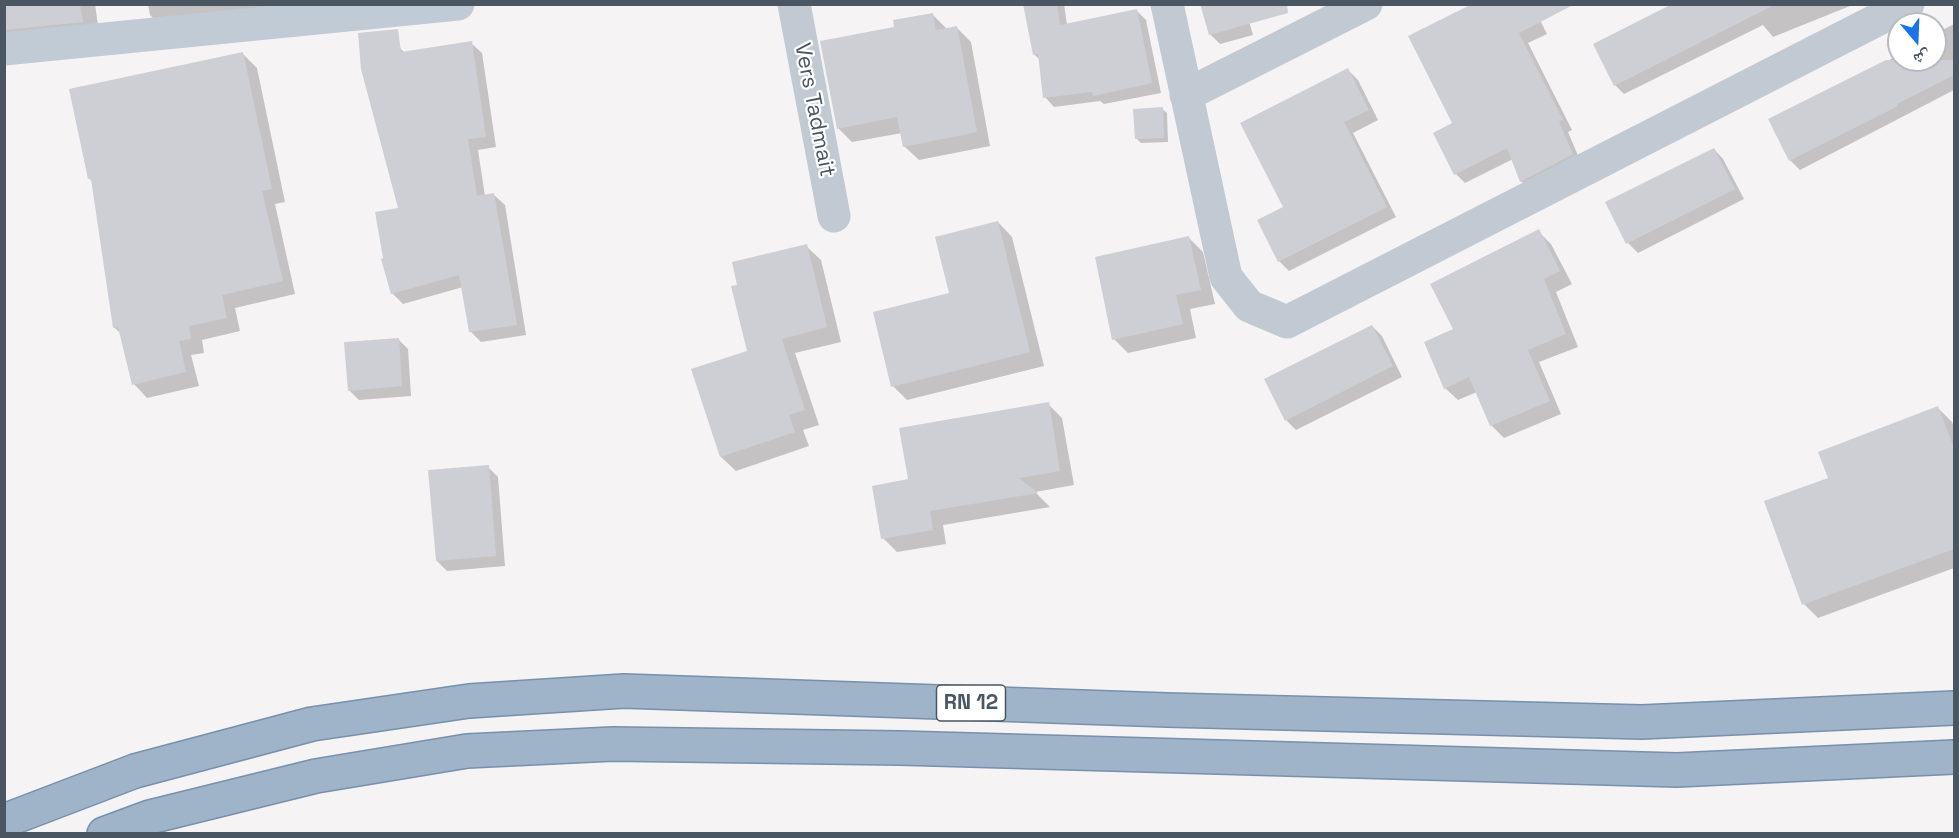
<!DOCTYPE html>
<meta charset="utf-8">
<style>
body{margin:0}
#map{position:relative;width:1959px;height:838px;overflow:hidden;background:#f5f3f3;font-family:"Space Grotesk","Noto Naskh Arabic",sans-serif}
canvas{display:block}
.frame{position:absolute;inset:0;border:6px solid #4a5661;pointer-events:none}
.north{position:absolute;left:1887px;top:12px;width:60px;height:60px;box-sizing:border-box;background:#fff;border:2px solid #b7bbc0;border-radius:50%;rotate:161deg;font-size:16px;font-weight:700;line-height:24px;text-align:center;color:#4a5661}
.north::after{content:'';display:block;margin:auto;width:21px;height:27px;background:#1a73e8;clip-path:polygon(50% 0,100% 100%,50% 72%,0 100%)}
</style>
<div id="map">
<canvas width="1959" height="838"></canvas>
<div class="frame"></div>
<div class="north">ش</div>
</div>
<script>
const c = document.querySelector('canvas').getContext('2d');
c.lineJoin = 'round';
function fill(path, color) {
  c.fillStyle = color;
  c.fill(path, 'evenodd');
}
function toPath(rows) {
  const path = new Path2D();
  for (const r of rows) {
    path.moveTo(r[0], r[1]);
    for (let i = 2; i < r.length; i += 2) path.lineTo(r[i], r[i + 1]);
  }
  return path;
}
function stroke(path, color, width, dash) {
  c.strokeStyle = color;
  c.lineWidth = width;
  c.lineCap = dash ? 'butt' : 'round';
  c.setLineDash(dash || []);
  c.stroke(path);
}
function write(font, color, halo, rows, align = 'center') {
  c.font = font + ' "Space Grotesk",sans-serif';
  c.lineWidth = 4.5;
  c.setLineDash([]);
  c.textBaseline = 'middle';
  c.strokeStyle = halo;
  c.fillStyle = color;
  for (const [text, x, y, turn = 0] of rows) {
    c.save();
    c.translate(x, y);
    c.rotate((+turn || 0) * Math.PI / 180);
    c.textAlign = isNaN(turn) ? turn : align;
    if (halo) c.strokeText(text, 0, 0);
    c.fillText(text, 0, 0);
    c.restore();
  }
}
const shadow = toPath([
 [4,4,95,4,100,40,4,62],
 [148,4,373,4,168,33,150,15],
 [1025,4,1064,4,1067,25,1136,10,1146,20,1161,93,1104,104,1100,101,1054,107,1045,97,1040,60,1034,54],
 [1244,4,1253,35,1220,44,1210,34],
 [1532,4,1547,34,1528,43,1572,130,1568,132,1582,165,1531,191,1521,181,1513,159,1465,183,1456,174,1454,124],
 [1675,4,1855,4,1773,37,1763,25,1624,94,1615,85],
 [932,14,947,29,956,27,971,42,990,146,919,160,904,146,902,133,852,142,838,128,896,28],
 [1954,24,1954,90,1800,170,1790,160,1770,120,1899,55,1899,60,1935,60,1935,34],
 [471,43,482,53,496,147,478,150,485,196,494,195,505,205,526,335,481,342,470,331,463,287,403,304,392,293,400,210,399,47,405,53],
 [243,54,257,68,285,202,275,204,295,294,235,308,240,331,202,340,204,353,191,355,199,386,147,398,134,384,121,334,114,327,93,182,90,179],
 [1348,70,1358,80,1378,120,1353,133,1396,217,1289,271,1279,261],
 [1162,109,1167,113,1168,142,1141,143,1136,138],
 [1714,149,1723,159,1744,199,1638,253,1628,243],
 [998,222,1012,237,1044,366,907,400,893,386],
 [1538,231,1551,244,1572,284,1556,292,1578,347,1539,362,1561,414,1504,438,1491,425,1477,392,1458,400,1445,388,1455,330],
 [1189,238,1203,252,1215,304,1190,309,1196,338,1128,353,1114,339],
 [806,246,821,260,841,342,795,353,819,425,803,430,809,446,736,471,721,457,749,352,739,286],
 [1372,326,1382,336,1402,377,1296,430,1286,420],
 [398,339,408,349,411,396,359,400,349,390],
 [1048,404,1062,418,1074,485,1035,492,1050,507,943,525,946,544,897,552,883,538],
 [1938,408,1952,422,1954,428,1954,568,1818,618,1804,604,1830,479],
 [488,467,498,477,505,566,447,571,437,561]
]);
const building = toPath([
 [4,4,80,4,83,22,4,30],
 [1023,4,1057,4,1060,25,1137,9,1152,83,1093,96,1092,92,1043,98,1038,54,1033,55],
 [1200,4,1287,4,1288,13,1209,35],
 [1472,4,1575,4,1519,33,1563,120,1559,122,1573,154,1520,182,1507,148,1454,175,1433,133,1452,123,1408,36],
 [1672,4,1776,4,1614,86,1593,44],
 [933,13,936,30,957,26,977,132,903,147,897,117,837,129,820,41,894,27,893,20],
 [398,29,401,52,472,41,486,137,468,139,477,196,494,193,517,325,469,332,459,275,391,294,381,259,383,258,375,212,398,208,361,69,358,33],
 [243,52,272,189,262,191,283,281,222,295,227,318,189,326,191,339,179,341,186,372,132,385,118,327,113,328,91,179,88,179,69,89],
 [1886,60,1954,60,1954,75,1897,104,1898,106,1789,161,1768,119],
 [1348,68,1369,110,1344,122,1387,207,1278,262,1257,220,1283,207,1240,123],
 [1163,107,1164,138,1135,139,1133,109],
 [1714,148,1735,189,1626,244,1605,202],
 [998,221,1030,352,891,387,873,312,949,293,935,237],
 [1539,229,1560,271,1544,279,1566,334,1528,350,1550,401,1490,426,1469,377,1444,389,1424,342,1453,329,1430,284],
 [1189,236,1201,290,1176,295,1183,324,1112,340,1095,257],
 [807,244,827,327,782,339,805,410,789,415,795,432,720,457,691,369,747,351,731,286,737,285,732,262],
 [1372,325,1393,366,1285,421,1264,379],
 [399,338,402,386,348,391,344,342],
 [1049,402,1060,471,1019,478,1038,493,930,511,933,530,881,539,872,486,908,479,899,428],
 [1938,406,1954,448,1954,549,1802,605,1764,501,1828,478,1818,452],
 [489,465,496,556,436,561,428,470]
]);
const minor = toPath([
 [794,4,834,216],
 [1167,4,1226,277,1249,306,1287,322,1908,4],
 [1186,95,1366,4]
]);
const secondary = toPath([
 [4,49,458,4]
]);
const trunk = toPath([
 [4,821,135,771,312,724,469,701,624,691,1167,710,1642,722,1954,708],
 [104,834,150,817,316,776,467,751,613,744,900,748,1677,770,1954,757]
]);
const shields = [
 [971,703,69]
];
const shieldNames = [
 ["RN 12",971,703]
];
const streetNames = [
 ["Vers Tadmait",814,110,79]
];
fill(shadow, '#0003');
fill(building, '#cdcfd5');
stroke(trunk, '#7690ad', 36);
stroke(minor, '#c1cad2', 33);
stroke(secondary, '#c1cbd6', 33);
stroke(trunk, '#9fb4c9', 33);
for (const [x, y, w] of shields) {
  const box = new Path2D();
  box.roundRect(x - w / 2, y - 18, w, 36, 4.5);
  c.fillStyle = '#fff';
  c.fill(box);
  stroke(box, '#4a5661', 1.5);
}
write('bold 21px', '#4a5661', null, shieldNames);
write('22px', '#4a5661', '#fff', streetNames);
</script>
